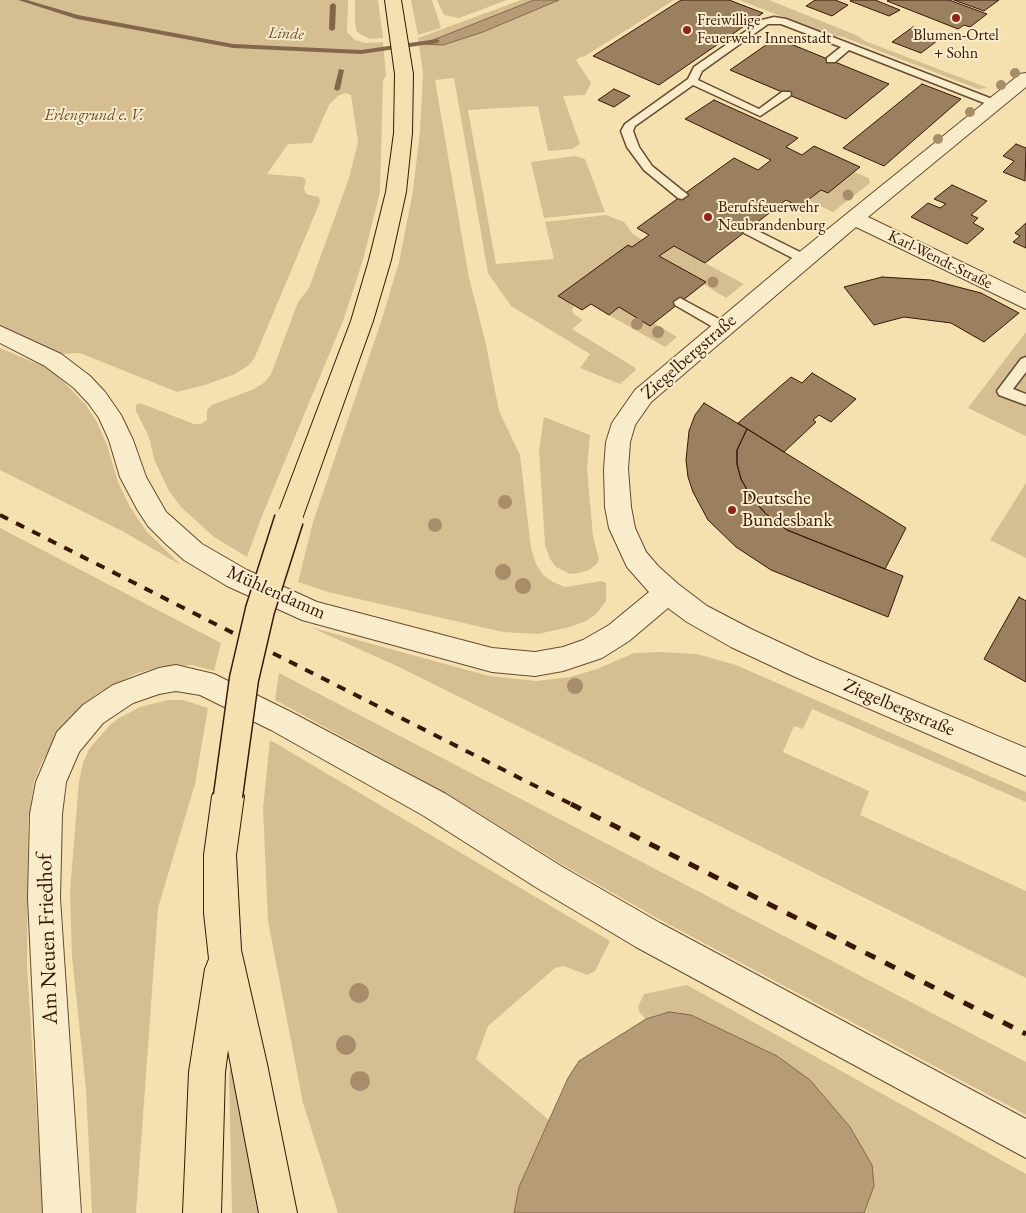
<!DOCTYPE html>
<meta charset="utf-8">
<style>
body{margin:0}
canvas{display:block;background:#f5e1af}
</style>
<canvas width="1026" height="1213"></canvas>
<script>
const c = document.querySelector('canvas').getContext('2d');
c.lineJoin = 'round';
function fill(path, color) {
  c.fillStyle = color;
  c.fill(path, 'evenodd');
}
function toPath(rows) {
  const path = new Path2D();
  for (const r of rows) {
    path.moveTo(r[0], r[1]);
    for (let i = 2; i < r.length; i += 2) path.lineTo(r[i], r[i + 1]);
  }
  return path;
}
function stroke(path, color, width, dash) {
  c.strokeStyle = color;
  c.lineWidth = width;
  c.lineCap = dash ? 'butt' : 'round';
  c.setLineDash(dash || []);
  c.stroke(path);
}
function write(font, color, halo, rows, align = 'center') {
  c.font = font + ' "EB Garamond",serif';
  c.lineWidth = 4;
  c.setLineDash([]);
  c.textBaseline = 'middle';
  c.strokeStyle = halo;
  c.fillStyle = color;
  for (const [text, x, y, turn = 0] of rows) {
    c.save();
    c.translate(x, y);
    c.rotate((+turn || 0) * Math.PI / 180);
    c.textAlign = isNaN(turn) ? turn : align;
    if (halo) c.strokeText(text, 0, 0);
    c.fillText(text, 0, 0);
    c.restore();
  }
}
const green = toPath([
 [0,0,348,0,347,32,355,40,366,43,383,42,386,75,383,81,380,192,363,260,343,321,262,516,247,557,214,537,181,507,169,491,154,459,149,437,136,411,136,405,140,403,194,424,201,424,207,420,207,410,212,405,254,389,265,382,271,374,298,302,309,288,349,178,358,142,351,95,345,93,338,96,329,105,312,143,288,144,267,174,302,177,306,180,304,189,306,194,319,197,320,202,254,359,249,365,235,374,205,385,177,392,80,353,62,354,0,325],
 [355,0,378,0,383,38,370,39,357,32,355,23],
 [411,0,432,0,441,28,418,35],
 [437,0,507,0,459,18,444,15],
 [521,0,534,0,425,44,443,45,483,32,559,0,674,0,585,56,580,57,576,60,591,83,585,95,563,96,580,144,572,149,548,151,538,106,468,110,496,264,554,259,545,222,606,215,624,222,633,234,643,240,632,247,628,245,558,296,574,306,572,310,574,314,583,320,572,329,634,367,636,370,620,384,580,368,590,354,511,306,488,273,454,78,435,80,469,278,485,340,499,411,520,455,531,548,536,564,543,575,553,582,565,587,602,581,606,583,606,601,596,614,586,621,570,627,538,634,503,632,328,592,298,582,313,522,381,322,399,262,413,191,420,131,423,73,418,38],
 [739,0,769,0,856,35,865,41,988,88,978,89,843,37,830,35],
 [575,156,585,159,605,212,544,218,531,162],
 [854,172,869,178,870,183,833,212,808,200,821,190,828,193],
 [674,246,705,263,744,284,726,298,659,256],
 [619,307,650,325,654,323,677,337,665,347,609,315],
 [1026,332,1026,436,968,408],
 [0,348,45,367,59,377,86,405,97,422,107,445,118,482,130,507,147,532,181,565,122,531,0,470],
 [544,417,590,435,587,469,593,536,599,559,597,564,589,570,579,573,570,574,556,567,550,559,545,545,539,450],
 [1026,483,1026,558,990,540],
 [0,528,221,643,214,671,193,665,158,667,135,674,98,693,70,717,58,733,40,766,34,782,28,820,27,965,43,1213,0,1213],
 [310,627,489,676,536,681,570,677,597,669,634,653,661,652,697,654,736,665,1026,792,1026,802,812,709,803,729,794,726,783,752,869,791,860,815,1026,891,1026,978,397,666],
 [279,673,1026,1062,1026,1115,657,918,560,863,446,793,275,700],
 [168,700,183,700,208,708,195,784,158,908,136,1213,92,1213,86,1089,72,957,70,891,79,781,83,763,89,749,109,726,119,718,140,707],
 [270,740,610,941,595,971,587,975,564,966,555,968,488,1026,476,1059,549,1120,519,1187,514,1213,338,1213,303,1103,268,921,263,808],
 [687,985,1026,1174,1026,1213,864,1213,874,1186,669,1012,646,1019,640,1013,638,1007,644,994],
 [230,1069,234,1071,258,1213,232,1213,229,1072]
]);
const water = toPath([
 [534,0,559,0,483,32,443,45,423,44,534,0],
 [669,1012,691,1015,777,1056,810,1080,850,1127,872,1165,874,1186,864,1213,514,1213,519,1187,568,1078,579,1061,646,1019,669,1012]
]);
const stream = toPath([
 [18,0,27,0,78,15,233,44,361,50,437,39,440,41,437,43,361,54,233,48,77,19,18,0],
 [333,3,336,5,335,29,332,31,329,29,330,5,333,3],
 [339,69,344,70,340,89,337,91,334,89,339,69]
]);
const building = toPath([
 [681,0,729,0,763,13,659,85,593,56,681,0],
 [815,0,835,0,848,5,832,16,806,6,815,0],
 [851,0,875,0,900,10,889,16,850,1,851,0],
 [889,0,949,0,987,14,970,27,964,25,958,29,887,1,889,0],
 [954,0,999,0,984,11,954,0],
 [913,27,941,38,921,53,892,42,913,27],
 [776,38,889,84,846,119,730,70,776,38],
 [922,84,961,99,884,166,843,148,922,84],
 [614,89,630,96,614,107,598,100,614,89],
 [714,100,798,138,786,147,802,155,814,146,860,167,828,193,821,190,799,207,786,200,705,263,674,246,659,256,706,282,650,326,619,307,609,315,591,304,582,310,558,296,628,245,632,247,649,235,637,228,734,158,758,170,771,160,685,119,714,100],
 [1016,144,1026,148,1025,181,1003,172,1014,161,1003,156,1016,144],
 [952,185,987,201,971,215,978,218,973,223,984,229,967,244,911,217,928,203,940,208,946,204,934,199,952,185],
 [1026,223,1026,248,1013,242,1020,236,1015,233,1026,223],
 [882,277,931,280,981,293,1019,313,984,342,951,323,904,317,874,325,844,287,882,277],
 [812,373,856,399,831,422,819,415,813,420,816,422,784,452,738,423,791,377,802,383,812,373],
 [704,403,747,429,737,450,737,464,741,479,751,497,766,514,787,530,903,576,888,617,771,570,736,547,708,520,693,492,688,477,686,460,689,431,695,415,704,403],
 [747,429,906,528,885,569,787,530,766,514,751,497,741,479,737,464,737,450,747,429],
 [1019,597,1026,601,1026,682,984,659,1019,597]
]);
const lane = toPath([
 [774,17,786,19,1000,102,1001,104,1000,106,992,106,849,50,835,62,827,62,827,58,841,47,781,24,768,24,702,71,698,80,759,109,782,92,790,92,791,94,790,96,760,116,693,85,635,126,633,131,639,147,652,166,688,195,682,199,678,198,644,170,627,147,621,131,625,124,688,79,694,67,762,20,774,17],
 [748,226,808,256,810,259,808,262,800,262,744,233,742,230,744,227,748,226],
 [680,298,728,324,730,327,728,330,718,330,675,305,674,302,680,298],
 [1026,357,1026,372,1013,389,1026,394,1026,405,999,395,997,391,1021,359,1026,357]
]);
const street = toPath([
 [1026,73,1026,87,868,217,1026,293,1026,309,856,227,651,402,635,425,630,442,628,469,631,507,635,528,646,552,658,566,678,584,707,606,751,629,813,658,1026,748,1026,776,793,676,731,647,687,622,668,608,629,641,602,658,563,671,535,676,492,672,302,620,227,586,184,560,166,544,148,526,137,509,120,477,109,440,99,418,89,404,74,388,45,366,0,343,0,326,61,354,90,376,105,392,121,415,133,440,146,477,166,512,202,544,247,570,317,602,492,648,535,652,563,647,583,640,609,625,649,592,627,567,609,528,605,507,604,469,606,442,612,423,635,390,797,254,1020,74,1026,73],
 [176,665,214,674,291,712,446,794,561,866,660,923,1026,1119,1026,1158,636,947,537,888,424,816,271,730,200,695,176,691,159,694,133,703,103,723,79,752,66,782,62,814,60,898,81,1213,43,1213,28,898,30,814,36,782,57,732,83,705,113,685,159,668,176,665]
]);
const primary = toPath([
 [385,0,401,0,413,74,412,133,406,192,391,260,373,321,302,519,298,526,289,529,280,526,276,519,351,321,369,260,386,192,394,133,395,74,385,0],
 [228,781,239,786,244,796,236,855,241,950,267,1064,297,1213,259,1213,228,1050,225,1072,221,1213,183,1213,189,1072,205,969,209,959,204,913,204,855,212,796,217,786,228,781]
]);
const railFar1 = toPath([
 [0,515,573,805]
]);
const rail = toPath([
 [571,804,1026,1034]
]);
const primaryBridge = toPath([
 [228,796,244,679,260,610,289,519]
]);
const trees = [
 [1015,73,5],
 [1001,85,5],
 [970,112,5],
 [938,139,5],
 [848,195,5.5],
 [713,282,5.5],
 [637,324,6],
 [658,332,6],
 [505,502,7],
 [435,525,7],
 [503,572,8],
 [523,586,8],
 [575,686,8],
 [359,993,10],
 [346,1045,10],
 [360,1081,10]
];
const markers = [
 [956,18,5,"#8f2418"],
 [687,30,5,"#8f2418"],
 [708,217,5,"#8f2418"],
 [732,510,5,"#8f2418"]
];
const farPoinames = [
 ["Freiwillige",697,21],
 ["Feuerwehr Innenstadt",697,39],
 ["Blumen-Ortel",956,36,"center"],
 ["+ Sohn",956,54,"center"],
 ["Berufsfeuerwehr",718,208],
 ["Neubrandenburg",718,226]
];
const farWaternames = [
 ["Linde",286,34,3]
];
const farParknames = [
 ["Erlengrund e. V.",94,116]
];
const farStreetnames = [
 ["Karl-Wendt-Straße",940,260,26]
];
const streetNames = [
 ["Ziegelbergstraße",689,357,-41],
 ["Mühlendamm",276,593,24],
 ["Ziegelbergstraße",899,708,23]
];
const poiNames = [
 ["Deutsche",742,499],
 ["Bundesbank",742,521]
];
const nearStreetnames = [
 ["Am Neuen Friedhof",48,939,-92]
];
fill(green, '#d5bf92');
fill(water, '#b59c76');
stroke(water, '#83674a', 1);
fill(stream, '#83674a');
fill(building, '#9a805e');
stroke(building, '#381707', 1);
stroke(lane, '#674a31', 3);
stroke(street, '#674a31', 2);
stroke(primary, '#381707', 2);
fill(lane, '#f8eccb');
fill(street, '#f8eccb');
fill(primary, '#f5e1af');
stroke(railFar1, '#381707', 4, [9, 9]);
stroke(rail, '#381707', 5, [11, 11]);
stroke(primaryBridge, '#381707', 31, []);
stroke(primaryBridge, '#f5e1af', 28);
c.fillStyle = '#a78d6a';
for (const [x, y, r] of trees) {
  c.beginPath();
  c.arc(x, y, r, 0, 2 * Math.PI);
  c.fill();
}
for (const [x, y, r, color] of markers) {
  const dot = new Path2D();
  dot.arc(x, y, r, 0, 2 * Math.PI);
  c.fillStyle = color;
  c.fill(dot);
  stroke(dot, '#f8eccb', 2);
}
write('16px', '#381707', '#f8eccb', farPoinames, 'left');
write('italic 16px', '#6a4c33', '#f8eccb', farWaternames);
write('italic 16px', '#674931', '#f8eccb', farParknames);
write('16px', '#381707', '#f8eccb', farStreetnames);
write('19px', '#381707', '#f8eccb', streetNames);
write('19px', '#381707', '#f8eccb', poiNames, 'left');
write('22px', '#381707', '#f8eccb', nearStreetnames);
</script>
